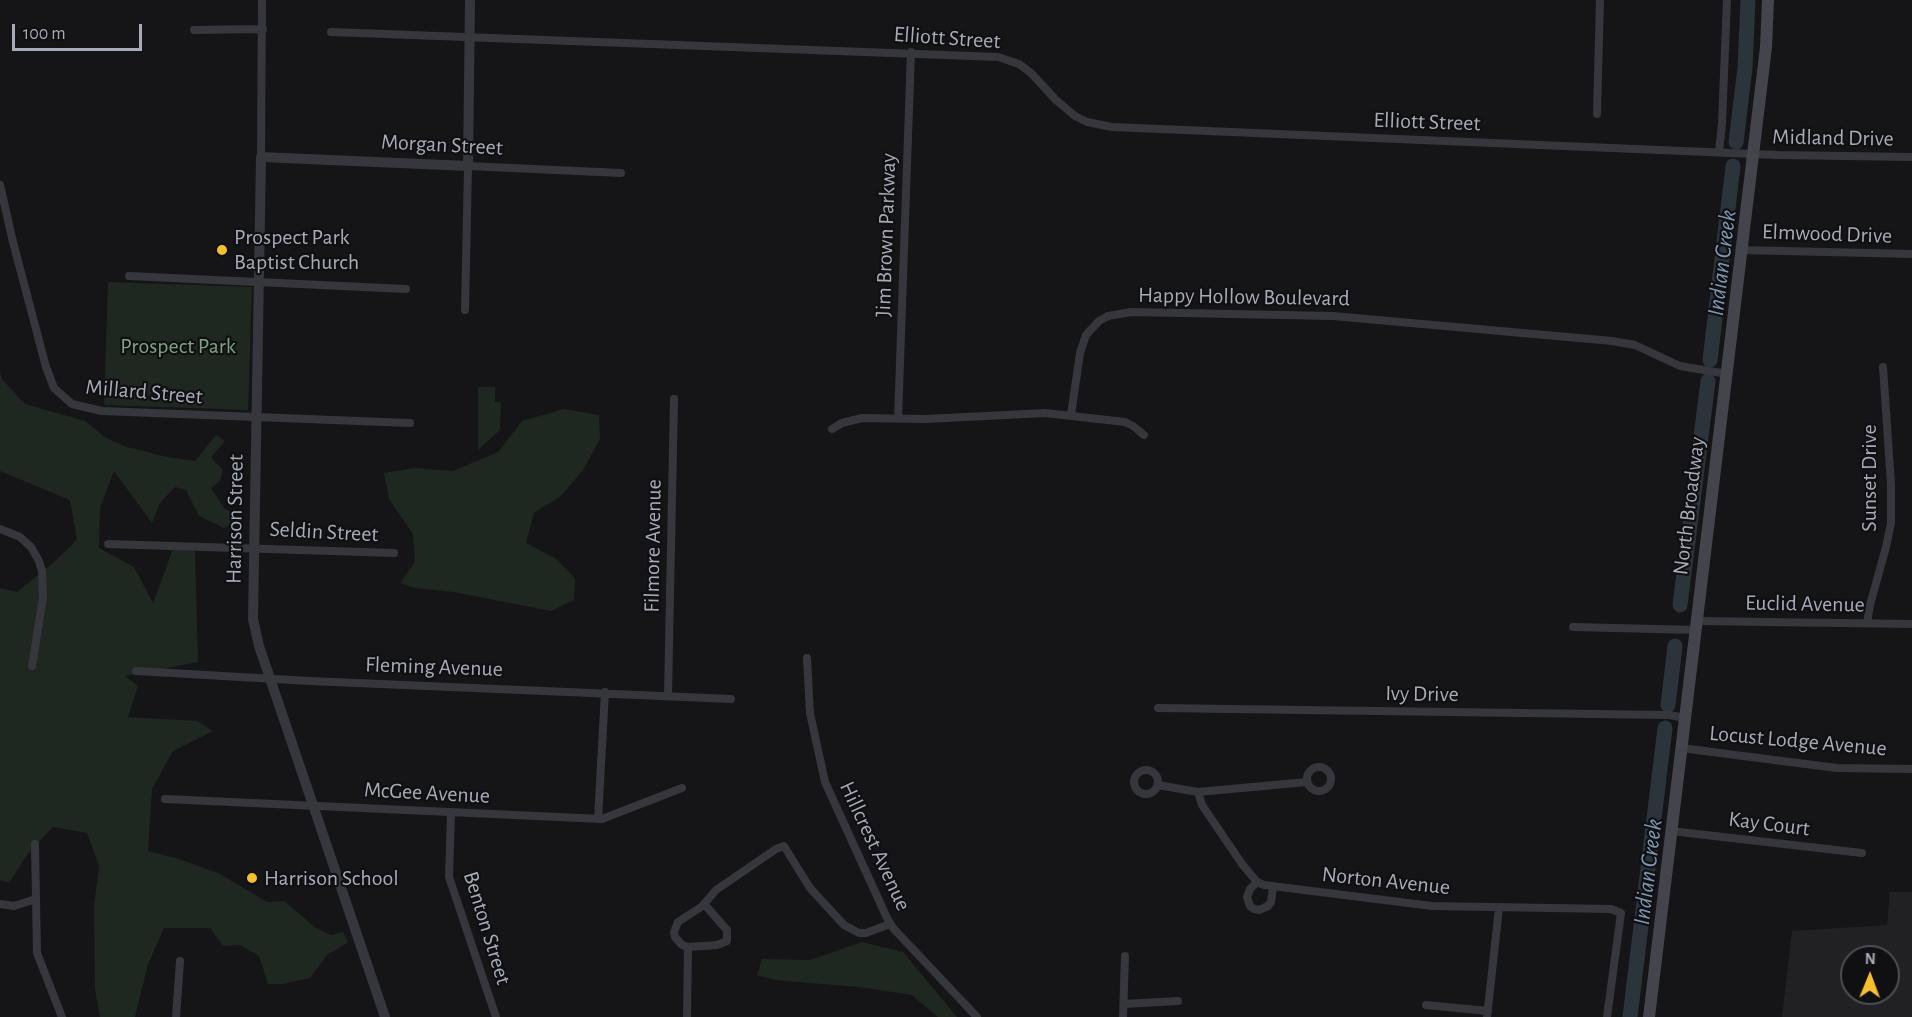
<!DOCTYPE html>
<style>
body{margin:0}
#map{position:relative;width:1912px;height:1017px;overflow:hidden;background:#151517;font-family:"Alegreya Sans",sans-serif}
canvas{display:block}
.north{position:absolute;left:1840px;top:945px;width:60px;height:60px;box-sizing:border-box;background:#101012;border:2px solid #4c4e54;border-radius:50%;rotate:1deg;font-size:16px;font-weight:700;line-height:24px;text-align:center;color:#a7abb8}
.north::after{content:'';display:block;margin:auto;width:21px;height:27px;background:#f6bf2e;clip-path:polygon(50% 0,100% 100%,50% 72%,0 100%)}
.scale{position:absolute;left:12px;top:24px;width:130px;height:27px;box-sizing:border-box;border:3px solid #a7abb8;border-top:0;padding-left:8px;font-size:18px;line-height:21px;white-space:nowrap;color:#a7abb8;-webkit-text-stroke:4px #101012;paint-order:stroke}
</style>
<div id="map">
<canvas width="1912" height="1017"></canvas>
<div class="north">N</div>
<div class="scale">100 m</div>
</div>
<script>
const c = document.querySelector('canvas').getContext('2d');
c.lineJoin = 'round';
function fill(path, color) {
  c.fillStyle = color;
  c.fill(path, 'evenodd');
}
function toPath(rows) {
  const path = new Path2D();
  for (const r of rows) {
    if (r.length === 3) {
      path.moveTo(r[0] + r[2], r[1]);
      path.arc(r[0], r[1], r[2], 0, 2 * Math.PI);
      continue;
    }
    path.moveTo(r[0], r[1]);
    for (let i = 2; i < r.length; i += 2) path.lineTo(r[i], r[i + 1]);
  }
  return path;
}
function stroke(path, color, width, dash) {
  c.strokeStyle = color;
  c.lineWidth = width;
  c.lineCap = dash ? 'butt' : 'round';
  c.setLineDash(dash || []);
  c.stroke(path);
}
function write(font, color, halo, rows, align = 'center') {
  c.font = font + ' "Alegreya Sans",sans-serif';
  c.lineWidth = 4.5;
  c.setLineDash([]);
  c.textBaseline = 'middle';
  c.strokeStyle = halo;
  c.fillStyle = color;
  for (const [text, x, y, turn = 0] of rows) {
    c.save();
    c.translate(x, y);
    c.rotate((+turn || 0) * Math.PI / 180);
    c.textAlign = isNaN(turn) ? turn : align;
    if (halo) c.strokeText(text, 0, 0);
    c.fillText(text, 0, 0);
    c.restore();
  }
}
const built = toPath([
 [1890,892,1912,892,1912,1017,1782,1017,1792,931,1887,925],
 [1852,957,1888,957,1888,993,1852,993]
]);
const green = toPath([
 [108,282,252,287,248,410,104,405],
 [0,372,2,379,25,404,85,421,106,438,127,447,167,457,195,461,216,435,225,441,211,457,223,470,220,481,211,488,224,508,243,519,224,528,199,516,186,490,175,487,160,503,152,523,114,471,100,508,99,548,134,567,153,603,173,549,195,551,198,662,125,676,138,686,128,717,197,721,213,731,173,751,152,789,148,851,179,859,220,874,267,902,284,901,316,928,331,935,343,932,348,942,327,955,310,978,282,984,268,984,259,956,240,945,223,946,210,928,164,928,148,964,135,1017,100,1017,95,989,94,906,99,866,87,833,53,827,27,855,9,883,0,880,0,588,17,592,53,563,77,540,70,500,0,471],
 [478,387,495,387,495,402,501,402,500,430,478,450],
 [564,409,599,415,600,439,583,470,562,495,534,513,526,543,555,558,575,578,574,600,551,611,454,592,415,588,400,583,415,562,413,534,389,499,384,473,414,468,453,471,498,452,522,421],
 [862,942,903,952,957,1017,938,1017,912,995,859,987,774,980,757,975,762,959,810,960]
]);
const river = toPath([
 [1736,142,1745,68,1748,0],
 [1710,360,1733,166],
 [1680,605,1708,381],
 [1668,705,1675,646],
 [1630,1017,1665,728]
]);
const minor = toPath([
 [194,30,263,29],
 [331,32,998,57,1019,64,1031,73,1056,100,1075,116,1087,122,1112,127,1778,155,1912,157],
 [1597,114,1600,0],
 [1719,152,1722,123,1727,0],
 [261,157,262,0],
 [0,185,13,242,46,367,54,388,72,404,102,411,410,423],
 [1741,250,1912,254],
 [129,276,406,289],
 [465,310,468,166,621,173],
 [1071,415,1080,353,1086,335,1099,321,1108,316,1131,312,1333,316,1612,341,1635,345,1680,366,1727,374],
 [898,419,911,52],
 [832,429,842,423,862,418,926,419,1045,413,1125,422,1133,426,1144,435],
 [0,529,20,537,31,547,39,561,42,571,43,597,32,666],
 [108,544,394,553],
 [1697,621,1912,624],
 [1867,623,1870,605,1886,547,1891,523,1891,484,1883,367],
 [1573,627,1696,630],
 [807,658,810,713,825,782,887,918,893,928,977,1017],
 [136,671,310,681,731,699],
 [668,695,674,399],
 [1158,708,1669,715,1685,718],
 [1681,748,1837,768,1912,769],
 [1319,779,12],
 [1146,782,12],
 [1158,785,1198,792,1307,782],
 [1198,792,1202,805,1242,864,1257,882,1264,885,1432,906,1611,909,1621,913,1607,1017],
 [165,799,602,819,682,788],
 [451,812,449,877,496,1017],
 [598,819,605,692],
 [1671,831,1862,853],
 [35,844,37,953,62,1017],
 [1257,882,1250,889,1247,897,1250,906,1254,909,1259,910,1268,906,1271,902,1273,887],
 [0,904,14,906,36,899],
 [704,904,727,930,727,941,717,945,688,947,682,945,675,937,674,932,678,922,701,907,704,904,716,890,776,849,784,846,810,888,844,925,859,933,866,933,890,924],
 [1124,1004,1178,1001],
 [1426,1005,1488,1011],
 [176,1017,180,961],
 [687,1017,688,947],
 [1123,1017,1125,956],
 [1487,1017,1499,908]
]);
const tertiary = toPath([
 [385,1017,259,646,253,619,261,157,468,166,470,0]
]);
const secondary = toPath([
 [1649,1017,1766,47,1768,0]
]);
const markers = [
 [222,250,6,"#f6bf2e"],
 [252,878,6,"#f6bf2e"]
];
const streetNames = [
 ["Elliott Street",947,38,4],
 ["Elliott Street",1427,122,2],
 ["Midland Drive",1833,138,1],
 ["Morgan Street",442,145,3],
 ["Elmwood Drive",1827,234,2],
 ["Jim Brown Parkway",886,235,-88],
 ["Happy Hollow Boulevard",1244,297,1],
 ["Millard Street",144,392,5],
 ["Sunset Drive",1869,478,-90],
 ["North Broadway",1689,506,-83],
 ["Harrison Street",235,519,-89],
 ["Seldin Street",324,532,3],
 ["Filmore Avenue",653,546,-89],
 ["Euclid Avenue",1805,604,1],
 ["Fleming Avenue",434,667,2],
 ["Ivy Drive",1422,694,1],
 ["Locust Lodge Avenue",1798,741,5],
 ["McGee Avenue",427,793,3],
 ["Kay Court",1769,824,7],
 ["Hillcrest Avenue",875,846,65],
 ["Norton Avenue",1386,881,6],
 ["Benton Street",487,928,73]
];
const poiNames = [
 ["Prospect Park",234,237],
 ["Baptist Church",234,262],
 ["Harrison School",264,878]
];
const parkNames = [
 ["Prospect Park",178,346]
];
const waterNames = [
 ["Indian Creek",1722,263,-83],
 ["Indian Creek",1648,872,-83]
];
fill(built, '#212124');
fill(green, '#1f2721');
stroke(river, '#2b333b', 15);
stroke(minor, '#36373c', 8);
stroke(tertiary, '#36373c', 10);
stroke(secondary, '#44454c', 12);
for (const [x, y, r, color] of markers) {
  const dot = new Path2D();
  dot.arc(x, y, r, 0, 2 * Math.PI);
  c.fillStyle = color;
  c.fill(dot);
  stroke(dot, '#101012', 2);
}
write('22px', '#a7abb8', '#101012', streetNames);
write('22px', '#a7abb8', '#101012', poiNames, 'left');
write('22px', '#7da382', '#101012', parkNames);
write('italic 24px', '#7d97b3', '#101012', waterNames);
</script>
